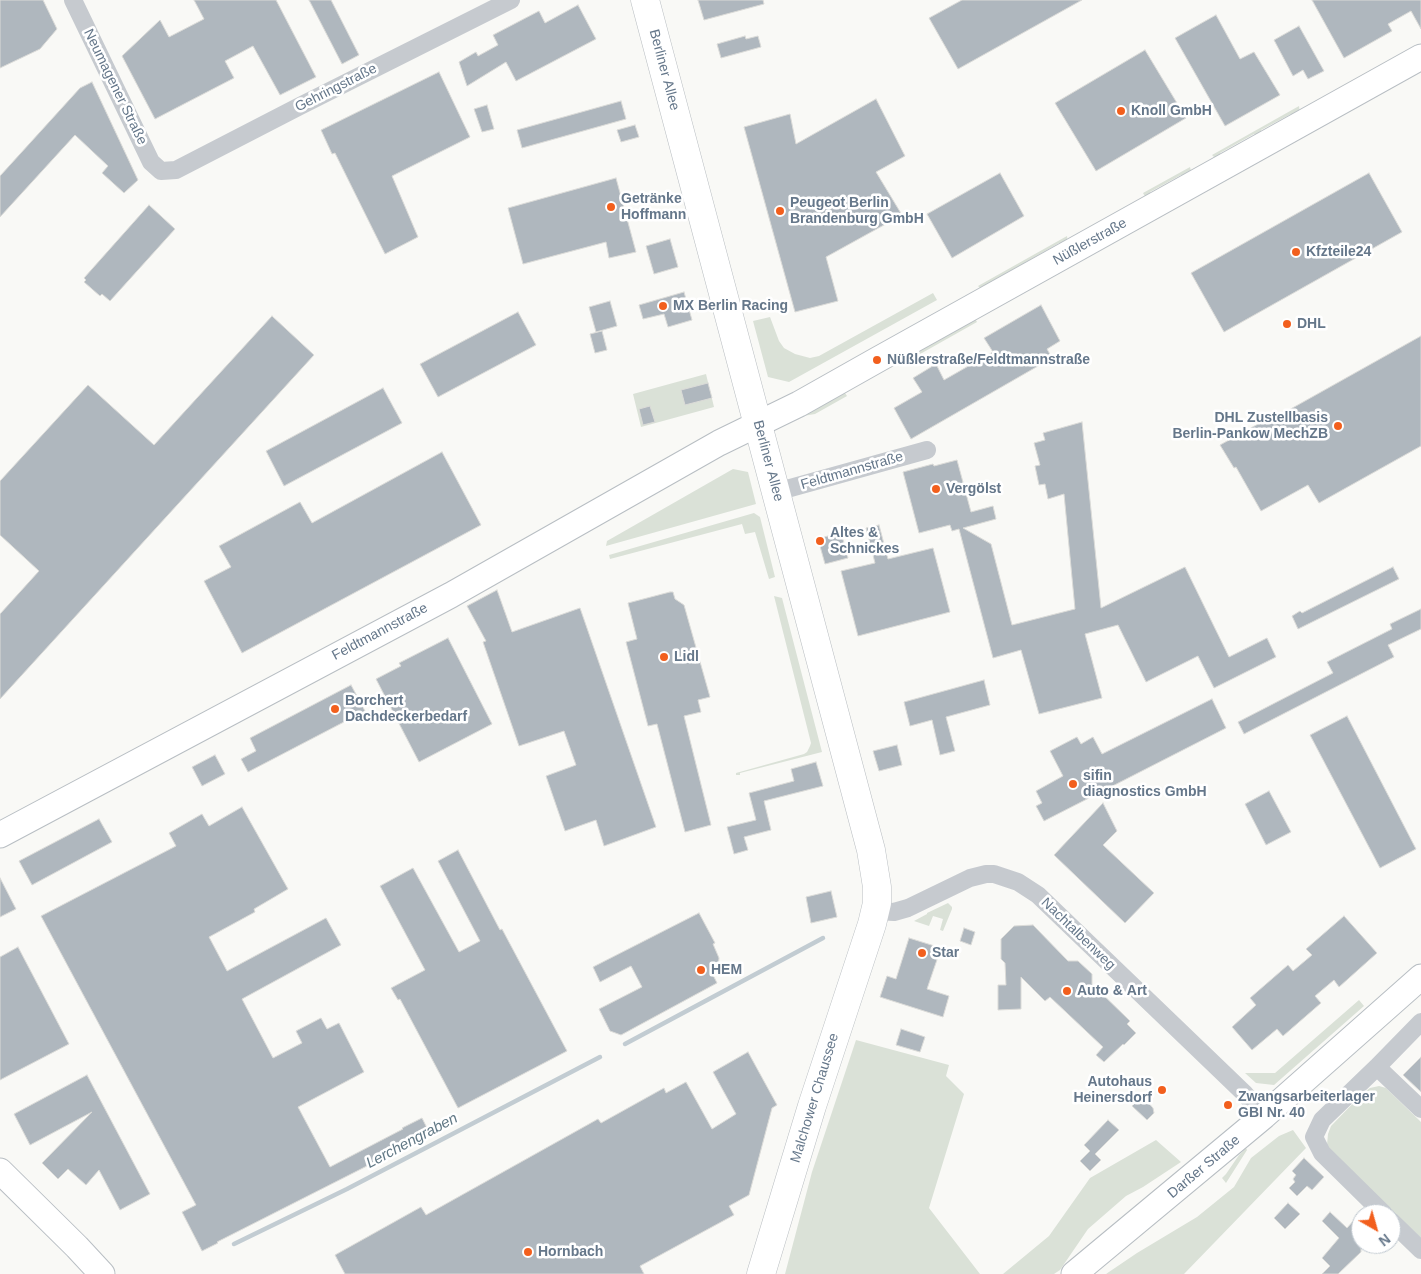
<!DOCTYPE html>
<meta charset="utf-8">
<style>
body{margin:0}
#map{position:relative;width:1421px;height:1274px;overflow:hidden;background:#f9f9f6;font-family:Helvetica,sans-serif}
canvas{display:block}
.north{position:absolute;left:1351px;top:1204px;width:50px;height:50px;box-sizing:border-box;background:#fff;border:1px solid #c1c9d0;border-radius:50%;rotate:142deg;font-size:14px;font-weight:700;line-height:20px;text-align:center;color:#65778a}
.north::after{content:'';display:block;margin:auto;width:18px;height:22px;background:#f25f1d;clip-path:polygon(50% 0,100% 100%,50% 72%,0 100%)}
</style>
<div id="map">
<canvas width="1421" height="1274"></canvas>
<div class="north">N</div>
</div>
<script>
const c = document.querySelector('canvas').getContext('2d');
c.lineJoin = 'round';
function fill(path, color) {
  c.fillStyle = color;
  c.fill(path, 'evenodd');
}
function toPath(rows) {
  const path = new Path2D();
  for (const r of rows) {
    path.moveTo(r[0], r[1]);
    for (let i = 2; i < r.length; i += 2) path.lineTo(r[i], r[i + 1]);
  }
  return path;
}
function stroke(path, color, width, dash) {
  c.strokeStyle = color;
  c.lineWidth = width;
  c.lineCap = dash ? 'butt' : 'round';
  c.setLineDash(dash || []);
  c.stroke(path);
}
function write(font, color, halo, rows, align = 'center') {
  c.font = font + ' Helvetica,sans-serif';
  c.lineWidth = 5;
  c.setLineDash([]);
  c.textBaseline = 'middle';
  c.strokeStyle = halo;
  c.fillStyle = color;
  for (const [text, x, y, turn = 0] of rows) {
    c.save();
    c.translate(x, y);
    c.rotate((+turn || 0) * Math.PI / 180);
    c.textAlign = isNaN(turn) ? turn : align;
    if (halo) c.strokeText(text, 0, 0);
    c.fillText(text, 0, 0);
    c.restore();
  }
}
const green = toPath([
 [1299,106,1300,114,1296,117,1291,114,1261,130,1262,136,1259,138,1254,134,1220,153,1221,159,1218,161,1212,155],
 [1190,167,1192,175,1186,179,1181,175,1150,192,1150,199,1147,200,1143,193],
 [1067,236,1068,245,1064,247,1059,243,1026,262,1025,268,1022,270,1017,267,989,283,989,289,984,292,978,286],
 [933,293,937,300,789,382,768,377,753,321,770,317,779,341,784,348,795,354,810,358,819,356],
 [973,315,977,322,906,362,903,358],
 [706,374,714,407,641,427,633,394],
 [845,393,847,396,815,414,803,416],
 [733,469,748,472,756,504,606,546,607,541],
 [754,513,760,517,775,577,769,579,755,532,745,534,742,524,610,559,609,555],
 [774,596,782,598,822,752,740,773,740,775,736,775,736,773,804,754,807,752,810,746,811,743],
 [948,903,952,907,952,909,943,931,940,930,943,919,933,916,929,926,914,921,927,914,927,913],
 [1359,1000,1364,1006,1274,1085,1256,1083,1245,1073,1275,1073],
 [856,1040,949,1065,946,1076,964,1094,929,1208,980,1274,785,1274,812,1172],
 [1379,1086,1386,1088,1421,1122,1421,1238,1330,1152,1327,1145,1328,1134,1331,1126,1363,1093,1370,1088],
 [1293,1130,1306,1148,1184,1274,1106,1274,1137,1253,1197,1217,1234,1187,1251,1158,1279,1136],
 [1156,1140,1181,1162,1143,1187,1126,1196,1088,1229,1060,1270,1054,1274,1003,1274,1049,1236,1090,1178],
 [1246,1148,1247,1150,1226,1183,1222,1178,1226,1174,1239,1155]
]);
const stream = toPath([
 [625,1044,823,938],
 [234,1244,347,1189,600,1057]
]);
const building = toPath([
 [0,0,43,0,57,29,40,49,0,68,0,0],
 [194,0,276,0,316,77,280,95,253,46,225,61,234,78,155,119,122,56,160,20,169,37,204,19,194,0],
 [309,0,331,0,359,55,342,64,309,0],
 [698,0,763,0,764,4,704,20,698,0],
 [962,0,1082,0,958,69,929,18,962,0],
 [1312,0,1421,0,1421,29,1411,11,1388,24,1392,31,1344,58,1312,0],
 [578,5,596,39,516,81,506,62,467,86,459,62,476,52,478,56,498,45,493,35,539,11,545,23,578,5],
 [1216,15,1240,59,1254,52,1280,95,1225,126,1175,38,1216,15],
 [1299,26,1324,71,1308,79,1303,70,1293,76,1274,40,1299,26],
 [745,36,746,39,758,36,761,47,721,58,717,44,745,36],
 [1145,50,1186,118,1096,171,1055,103,1145,50],
 [439,72,470,137,392,176,418,237,385,254,335,153,332,154,321,130,439,72],
 [92,82,138,180,124,193,102,173,108,166,75,135,0,217,0,176,80,88,92,82],
 [876,99,905,156,876,172,902,215,826,257,838,301,795,312,744,127,790,114,796,144,876,99],
 [621,101,626,119,522,148,517,130,621,101],
 [487,105,494,129,482,132,474,109,487,105],
 [635,125,639,137,621,142,617,130,635,125],
 [1000,173,1024,216,952,258,927,214,1000,173],
 [1369,173,1402,232,1224,332,1191,273,1369,173],
 [616,178,636,252,609,258,606,242,523,264,508,208,616,178],
 [149,205,175,229,110,301,102,294,100,296,84,282,86,280,84,278,149,205],
 [670,239,678,267,654,274,646,246,670,239],
 [684,292,692,320,668,327,664,314,643,319,639,305,684,292],
 [610,301,617,326,596,332,589,307,610,301],
 [1041,305,1060,341,1047,349,1052,358,911,439,894,408,922,392,913,378,936,364,944,380,993,352,984,338,1041,305],
 [518,312,536,345,438,397,420,364,518,312],
 [272,316,314,355,0,699,0,614,39,571,0,535,0,481,88,385,154,445,272,316],
 [602,331,607,350,595,353,590,334,602,331],
 [1421,336,1421,446,1319,503,1308,485,1261,511,1236,467,1234,468,1220,445,1269,418,1271,420,1421,336],
 [708,383,712,398,685,405,681,390,708,383],
 [383,388,402,423,284,486,266,451,383,388],
 [650,406,655,422,643,425,639,409,650,406],
 [1082,422,1101,608,1185,567,1229,657,1267,638,1276,657,1214,688,1198,656,1146,682,1118,625,1085,634,1102,698,1039,714,1021,650,993,658,959,529,952,531,950,525,919,533,903,472,933,464,934,466,957,460,971,512,993,506,996,519,963,528,991,544,1012,625,1075,609,1064,494,1048,499,1045,484,1039,485,1035,466,1040,465,1034,443,1045,440,1043,433,1082,422],
 [442,452,481,525,242,653,204,581,231,567,219,546,300,502,312,523,442,452],
 [879,525,888,559,933,548,950,612,858,636,841,571,875,563,866,528,879,525],
 [841,532,848,558,825,564,818,539,841,532],
 [1393,567,1399,579,1298,629,1292,616,1300,611,1302,613,1393,567],
 [497,590,512,632,580,608,656,827,604,846,596,820,565,831,546,776,576,765,564,731,519,746,483,642,486,641,467,606,497,590],
 [670,592,673,592,675,599,684,605,710,697,698,700,701,712,684,716,711,825,685,832,657,724,648,726,626,642,637,639,628,603,670,592],
 [1421,609,1421,629,1388,645,1394,657,1244,734,1238,722,1333,673,1327,662,1392,629,1390,624,1421,609],
 [448,638,492,724,419,762,376,679,401,666,399,663,448,638],
 [984,680,990,705,946,717,955,751,940,755,932,720,910,726,904,702,984,680],
 [351,685,365,711,248,772,241,759,256,751,250,738,351,685],
 [1212,699,1226,728,1044,821,1036,806,1042,803,1036,791,1063,776,1050,751,1077,737,1081,744,1093,737,1102,754,1212,699],
 [1347,716,1416,849,1380,868,1310,735,1347,716],
 [897,745,902,765,879,771,873,751,897,745],
 [215,755,225,774,202,786,192,767,215,755],
 [816,762,823,786,764,801,771,830,744,837,748,850,734,854,727,827,756,820,749,793,794,781,791,769,816,762],
 [1269,791,1291,832,1266,845,1245,804,1269,791],
 [1103,803,1117,831,1103,845,1154,893,1125,923,1054,855,1103,803],
 [242,807,288,889,254,909,255,912,209,937,227,971,326,918,341,945,242,999,273,1058,302,1043,296,1031,321,1018,327,1029,339,1023,364,1072,298,1107,330,1167,403,1129,402,1128,422,1118,430,1134,217,1242,218,1243,202,1251,182,1212,196,1205,41,916,176,846,169,833,202,814,209,826,242,807],
 [99,819,112,842,32,885,19,861,99,819],
 [458,850,500,930,502,929,567,1051,458,1108,400,999,398,1000,391,988,425,970,380,886,413,868,459,952,480,941,438,861,458,850],
 [0,878,16,909,0,917,0,878],
 [831,891,837,917,811,923,806,897,831,891],
 [699,913,715,943,713,944,719,958,718,968,712,973,717,983,621,1035,610,1031,599,1009,642,987,631,966,600,982,593,967,699,913],
 [1344,916,1377,953,1339,987,1334,980,1315,996,1321,1003,1283,1036,1277,1029,1252,1050,1232,1027,1256,1005,1250,998,1288,965,1293,971,1312,955,1306,949,1344,916],
 [1033,925,1068,961,1078,961,1092,974,1092,984,1130,1021,1127,1024,1136,1033,1124,1045,1123,1044,1104,1062,1096,1055,1103,1047,1050,997,1045,1001,1021,977,1021,1009,998,1010,998,985,1006,985,1005,963,1001,959,1001,939,1014,926,1033,925],
 [964,928,975,932,971,945,960,941,964,928],
 [909,938,941,948,927,989,949,996,943,1017,880,997,887,976,896,979,909,938],
 [18,947,69,1044,0,1080,0,957,18,947],
 [901,1029,925,1037,920,1052,896,1045,901,1029],
 [748,1052,777,1105,772,1108,749,1195,729,1206,734,1215,640,1266,644,1274,345,1274,335,1255,421,1207,426,1215,598,1119,601,1123,664,1088,666,1093,686,1082,712,1129,736,1114,713,1072,748,1052],
 [1421,1057,1421,1092,1403,1075,1421,1057],
 [87,1075,150,1194,120,1210,99,1170,86,1185,68,1169,58,1179,42,1163,92,1112,30,1145,14,1114,87,1075],
 [1144,1098,1153,1108,1154,1113,1147,1120,1132,1106,1139,1099,1144,1098],
 [1108,1120,1119,1130,1095,1154,1101,1160,1090,1171,1080,1161,1090,1151,1084,1145,1108,1120],
 [1304,1158,1324,1177,1312,1190,1307,1186,1297,1196,1289,1188,1295,1182,1293,1179,1296,1175,1292,1171,1304,1158],
 [1288,1203,1300,1214,1285,1229,1274,1218,1288,1203],
 [1330,1212,1347,1228,1355,1219,1361,1225,1361,1252,1338,1274,1322,1274,1330,1266,1322,1258,1339,1238,1322,1221,1330,1212]
]);
const street = toPath([
 [73,0,151,162,161,171,176,170,300,106,511,0],
 [776,492,927,450],
 [875,911,894,912,908,908,970,878,986,874,994,874,1018,882,1038,895,1244,1093,1264,1116],
 [1377,1067,1421,1109],
 [1384,1214,1322,1153,1314,1137,1322,1120,1377,1067,1421,1022],
 [1391,1221,1421,1250]
]);
const secondary = toPath([
 [0,835,451,595,719,443,799,404,877,360,1421,57],
 [0,1171,77,1247,102,1274],
 [1074,1274,1264,1116,1421,977]
]);
const primary = toPath([
 [645,0,871,850,877,887,877,903,872,924,812,1106,761,1274]
]);
const markers = [
 [1121,111,5,"#f25f1d"],
 [611,207,5,"#f25f1d"],
 [780,211,5,"#f25f1d"],
 [1296,252,5,"#f25f1d"],
 [663,306,5,"#f25f1d"],
 [1287,324,5,"#f25f1d"],
 [877,360,5,"#f25f1d"],
 [1338,426,5,"#f25f1d"],
 [936,489,5,"#f25f1d"],
 [820,541,5,"#f25f1d"],
 [664,657,5,"#f25f1d"],
 [335,709,5,"#f25f1d"],
 [1073,784,5,"#f25f1d"],
 [922,953,5,"#f25f1d"],
 [701,970,5,"#f25f1d"],
 [1067,991,5,"#f25f1d"],
 [1162,1090,5,"#f25f1d"],
 [1228,1105,5,"#f25f1d"],
 [528,1252,5,"#f25f1d"]
];
const streetNames = [
 ["Berliner Allee",664,70,75],
 ["Neumagener Straße",115,87,64],
 ["Gehringstraße",336,88,-27],
 ["Nüßlerstraße",1090,242,-29],
 ["Berliner Allee",768,461,75],
 ["Feldtmannstraße",852,471,-16],
 ["Feldtmannstraße",380,632,-28],
 ["Nachtalbenweg",1078,934,44],
 ["Malchower Chaussee",815,1098,-73],
 ["Darßer Straße",1204,1167,-40]
];
const poiNames = [
 ["Knoll GmbH",1131,111],
 ["Getränke",621,199],
 ["Hoffmann",621,215],
 ["Peugeot Berlin",790,203],
 ["Brandenburg GmbH",790,219],
 ["Kfzteile24",1306,252],
 ["MX Berlin Racing",673,306],
 ["DHL",1297,324],
 ["Nüßlerstraße/Feldtmannstraße",887,360],
 ["DHL Zustellbasis",1328,418,"right"],
 ["Berlin-Pankow MechZB",1328,434,"right"],
 ["Vergölst",946,489],
 ["Altes &",830,533],
 ["Schnickes",830,549],
 ["Lidl",674,657],
 ["Borchert",345,701],
 ["Dachdeckerbedarf",345,717],
 ["sifin",1083,776],
 ["diagnostics GmbH",1083,792],
 ["Star",932,953],
 ["HEM",711,970],
 ["Auto & Art",1077,991],
 ["Autohaus",1152,1082,"right"],
 ["Heinersdorf",1152,1098,"right"],
 ["Zwangsarbeiterlager",1238,1097],
 ["GBI Nr. 40",1238,1113],
 ["Hornbach",538,1252]
];
const waterNames = [
 ["Lerchengraben",412,1141,-28]
];
fill(green, '#dae1d7');
stroke(stream, '#c2ccd2', 4.5);
fill(building, '#afb7be');
stroke(building, '#dbdbd8', 1);
stroke(secondary, '#b8bec3', 27);
stroke(primary, '#b9bec2', 29);
stroke(street, '#c6cacf', 18);
stroke(secondary, '#fff', 25);
stroke(primary, '#fff', 28);
for (const [x, y, r, color] of markers) {
  const dot = new Path2D();
  dot.arc(x, y, r, 0, 2 * Math.PI);
  c.fillStyle = color;
  c.fill(dot);
  stroke(dot, '#fff', 2);
}
write('14px', '#65778a', '#fff', streetNames);
write('bold 14px', '#65778a', '#fff', poiNames, 'left');
write('italic 15px', '#617885', '#fff', waterNames);
</script>
